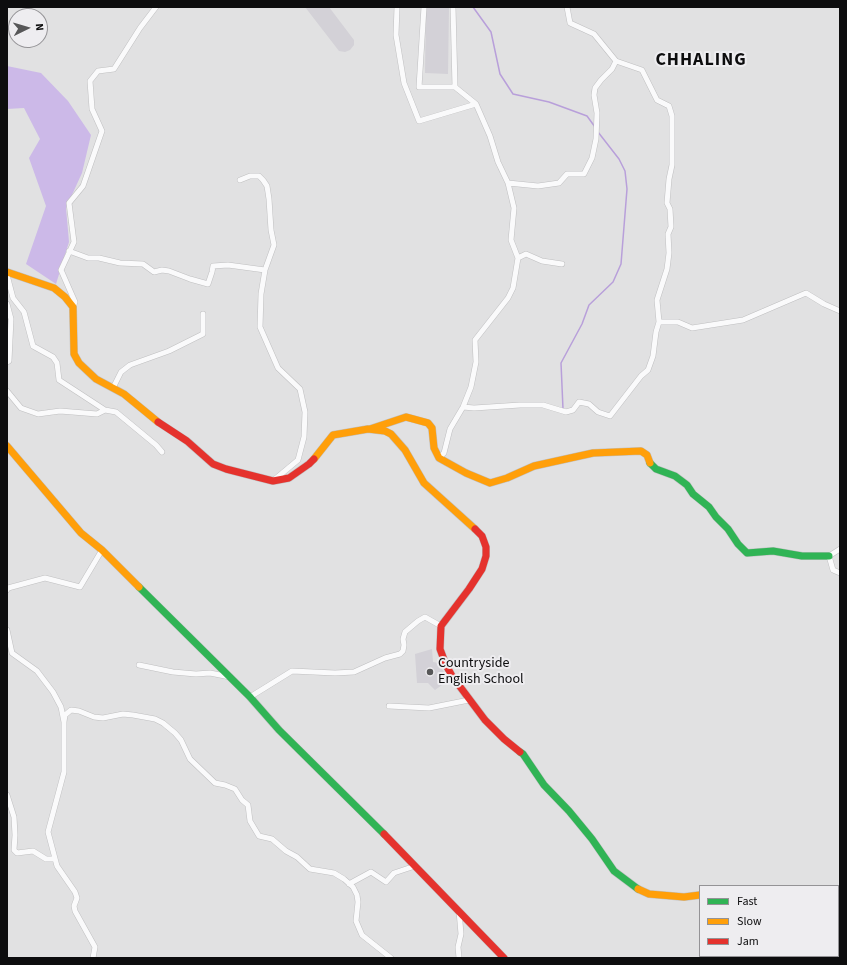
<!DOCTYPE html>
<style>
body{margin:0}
#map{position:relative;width:847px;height:965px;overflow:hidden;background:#e1e1e2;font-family:"Source Sans 3",sans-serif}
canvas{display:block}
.frame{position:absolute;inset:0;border:8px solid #0d0d0e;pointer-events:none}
.legend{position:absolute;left:699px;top:885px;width:140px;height:72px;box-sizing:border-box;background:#eeedf0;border:1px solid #949396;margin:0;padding:5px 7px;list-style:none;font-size:12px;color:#0d0d0e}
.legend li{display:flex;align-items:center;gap:8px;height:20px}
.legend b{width:20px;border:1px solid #949396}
.north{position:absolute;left:8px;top:8px;width:40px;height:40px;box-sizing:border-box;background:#eeedf0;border:1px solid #949396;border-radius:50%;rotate:85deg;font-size:11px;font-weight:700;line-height:16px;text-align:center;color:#0d0d0e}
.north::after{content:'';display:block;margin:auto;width:14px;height:18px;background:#575758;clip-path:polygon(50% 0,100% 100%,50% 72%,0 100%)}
</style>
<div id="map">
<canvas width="847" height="965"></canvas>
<div class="frame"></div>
<ul class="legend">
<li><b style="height:5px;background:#30b455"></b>Fast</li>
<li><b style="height:5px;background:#ff9f0a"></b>Slow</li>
<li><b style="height:5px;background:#e5322d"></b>Jam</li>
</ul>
<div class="north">N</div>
</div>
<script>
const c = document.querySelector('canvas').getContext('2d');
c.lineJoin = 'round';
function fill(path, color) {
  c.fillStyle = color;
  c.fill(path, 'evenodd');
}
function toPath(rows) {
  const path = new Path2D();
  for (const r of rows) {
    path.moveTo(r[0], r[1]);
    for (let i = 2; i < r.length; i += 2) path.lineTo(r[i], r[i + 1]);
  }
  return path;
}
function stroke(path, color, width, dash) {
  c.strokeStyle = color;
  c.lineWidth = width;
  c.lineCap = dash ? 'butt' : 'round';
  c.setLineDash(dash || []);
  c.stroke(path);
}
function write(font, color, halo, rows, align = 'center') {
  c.font = font + ' "Source Sans 3",sans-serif';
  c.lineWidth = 4;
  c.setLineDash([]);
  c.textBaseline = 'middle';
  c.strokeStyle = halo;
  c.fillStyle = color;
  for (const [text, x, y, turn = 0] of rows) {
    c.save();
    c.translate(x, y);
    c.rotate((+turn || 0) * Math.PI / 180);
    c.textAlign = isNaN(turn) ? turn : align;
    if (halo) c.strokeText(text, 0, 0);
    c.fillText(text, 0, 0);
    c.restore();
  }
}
const built = toPath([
 [305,7,329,7,354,40,354,45,350,50,345,52,339,51],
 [426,7,449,7,448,74,425,73],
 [432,649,433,662,438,663,449,680,435,690,428,683,417,683,415,654]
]);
const forest = toPath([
 [7,66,41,73,68,101,91,135,82,173,66,208,69,242,56,284,26,264,46,206,29,158,40,139,24,108,7,109]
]);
const stream = toPath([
 [473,7,491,32,500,74,513,94,549,102,587,116,595,127],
 [563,409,561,363,582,324,589,305,613,282,621,264,627,189,625,171,619,159,598,132]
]);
const street = toPath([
 [397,7,396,35,404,83,419,121,476,104],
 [424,7,419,87,455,87,476,104,490,136,498,162,508,183,514,208,511,240,518,258,513,288,508,298,475,340,476,362,471,387,463,407,450,429,444,453,439,458],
 [453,7,455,87],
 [567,7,570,23,594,34,616,61,642,70,657,100,669,106,672,116,672,165,669,179,667,203,670,209,671,227,668,234,669,253,667,269,657,300,659,322],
 [240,180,250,176,259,176,263,180,267,186,269,199,271,230,274,245,265,270,261,294,260,327,278,368,300,389,305,412,304,437,298,460,274,480],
 [508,183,538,186,559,183,567,174,584,174,592,158,596,139,597,113,594,95,595,88,601,80,612,69,616,61],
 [69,251,88,258,99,258,120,263,143,264,154,272,162,270,169,271,190,279,208,284,212,272,213,266,228,265,265,270],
 [518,258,526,254,542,261,562,264],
 [7,275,13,298,24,312,33,346,53,357,57,363,59,380,105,410,116,412,156,445,162,452],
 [7,304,11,319,9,361,7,362],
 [73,307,75,302,61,270,74,242,69,203,83,186,102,131,92,109,90,81,98,71,114,69,140,28,156,7],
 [113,388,121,372,130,365,169,351,203,334,203,314],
 [7,391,21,408,38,414,60,411,97,414,105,410],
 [463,407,474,408,520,405,543,405,566,412,573,410,579,402,589,404,598,412,610,416,641,376,648,370,653,356,656,332,659,322,678,322,692,328,743,320,806,293,824,304,840,311],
 [840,549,829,556,833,570,840,573],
 [7,590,8,588,45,578,80,587,102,550],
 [7,630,12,653,37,671,53,692,61,707,64,722,64,772,48,832,57,866,75,892,77,898,74,906,75,911,95,947,93,958],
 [139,665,173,672,196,674,210,673,230,677],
 [250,697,292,671,335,673,354,672,385,658,400,654,403,651,404,645,403,639,405,632,418,621,425,617,441,626],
 [389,706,429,708,469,700],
 [64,722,65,715,71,710,79,711,94,717,103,718,123,714,133,715,155,719,163,723,175,733,181,740,190,759,215,783,225,785,235,789,242,800,248,805,250,821,259,836,272,839,286,851,297,857,310,869,334,873,344,879,353,887,357,895,358,902,356,921,362,935,391,958],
 [7,795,14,817,15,835,14,850,17,853,33,851,46,859,55,859],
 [349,884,371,872,386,882,394,873,415,866],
 [738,956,739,958],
 [459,958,458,947,461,934,459,911]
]);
const fast = toPath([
 [650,463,656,469,675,476,687,485,693,494,709,507,716,517,728,529,738,544,747,553,773,551,802,556,829,556],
 [139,587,250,697,279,730,384,834],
 [520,752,523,754,544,785,569,811,592,839,614,871,638,889],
 [771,956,773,958]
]);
const slow = toPath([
 [7,272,54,288,65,297,73,307,74,354,79,363,96,379,124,394,158,422],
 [370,429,406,417,428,423,432,428,434,448,439,458,466,473,490,483,507,478,534,466,593,453,641,451,647,455,650,463],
 [7,446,81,533,102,550,139,587],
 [314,459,333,435,368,429,385,431,391,434,405,450,424,483,475,529],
 [638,889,649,894,684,897,700,895]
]);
const jam = toPath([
 [158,422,187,441,213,464,226,469,273,481,289,478,309,464,314,459],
 [475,529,482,536,486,547,486,556,482,569,469,589,441,626,440,649,446,665,452,676,485,720,504,739,520,752],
 [384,834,504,958]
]);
const markers = [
 [430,672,4,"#575758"]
];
const poiNames = [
 ["Countryside",438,664],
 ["English School",438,680]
];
const districtNames = [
 ["CHHALING",701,61]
];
fill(built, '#d3d1d7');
fill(forest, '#ccb9e8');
stroke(stream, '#b89fda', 1.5);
stroke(street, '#bfbfc0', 6);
stroke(fast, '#bfbfc0', 8);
stroke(slow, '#bfbfc0', 8);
stroke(jam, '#bfbfc0', 8);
stroke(street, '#fafafb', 5);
stroke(fast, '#30b455', 7);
stroke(slow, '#ff9f0a', 7);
stroke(jam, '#e5322d', 7);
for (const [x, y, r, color] of markers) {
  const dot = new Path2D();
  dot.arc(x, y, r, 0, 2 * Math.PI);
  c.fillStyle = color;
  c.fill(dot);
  stroke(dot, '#eeedf0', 1.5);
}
write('14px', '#0d0d0e', '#eeedf0', poiNames, 'left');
c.letterSpacing = '1px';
write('bold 18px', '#0d0d0e', '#eeedf0', districtNames);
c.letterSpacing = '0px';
</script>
